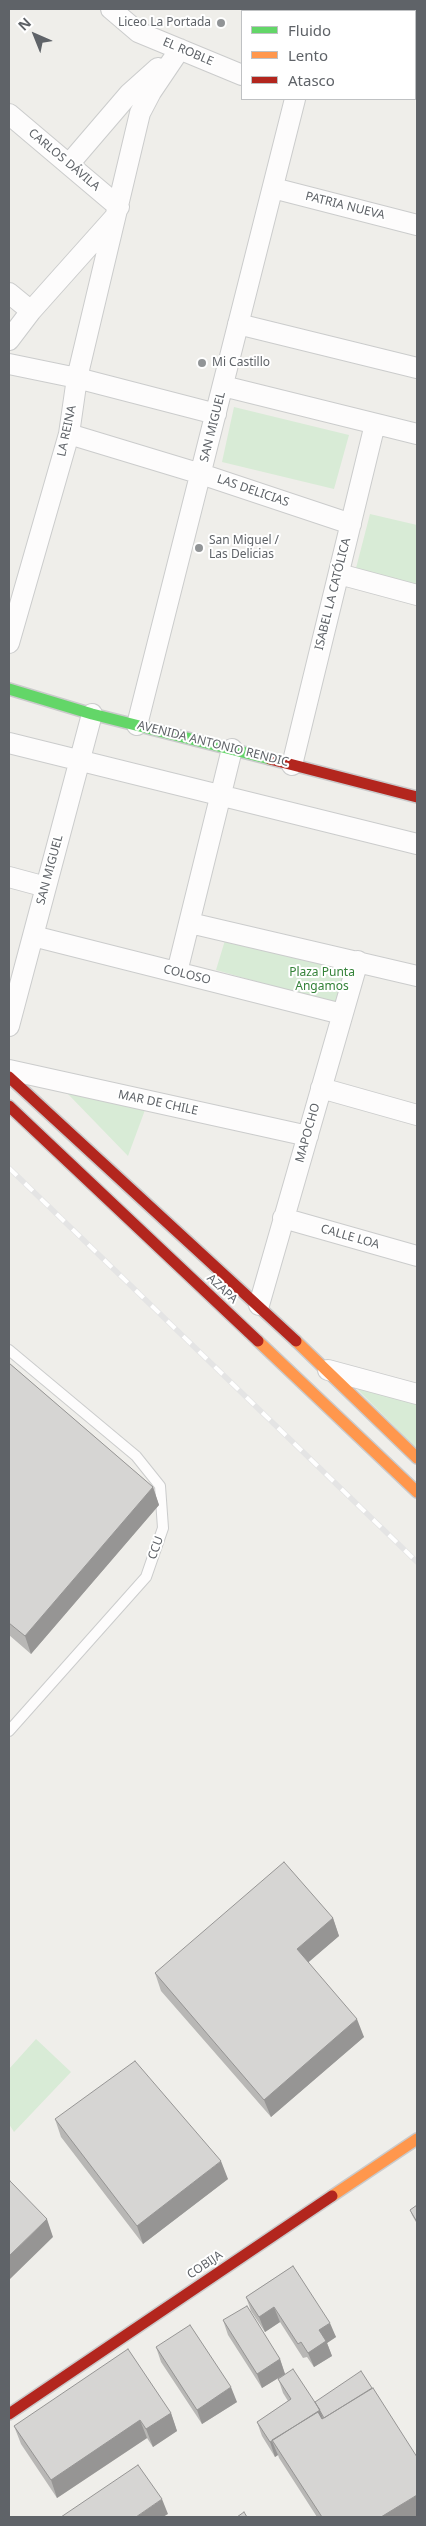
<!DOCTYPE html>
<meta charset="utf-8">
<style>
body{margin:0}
#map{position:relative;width:426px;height:2526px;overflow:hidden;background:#efeeea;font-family:"Noto Sans",sans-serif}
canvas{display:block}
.frame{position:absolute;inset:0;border:10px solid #5f6368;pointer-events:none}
.legend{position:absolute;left:241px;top:10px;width:175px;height:90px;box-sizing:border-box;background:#fff;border:1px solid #bfc1c3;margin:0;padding:6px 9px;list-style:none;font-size:15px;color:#5f6368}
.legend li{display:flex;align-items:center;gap:10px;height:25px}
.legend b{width:25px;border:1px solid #bfc1c3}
.north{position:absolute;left:10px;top:10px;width:50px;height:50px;-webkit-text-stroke:4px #fff;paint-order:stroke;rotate:316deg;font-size:14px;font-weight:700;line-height:20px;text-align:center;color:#5f6368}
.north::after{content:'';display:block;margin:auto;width:18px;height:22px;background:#5f6368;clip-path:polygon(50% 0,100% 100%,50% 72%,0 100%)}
</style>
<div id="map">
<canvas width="426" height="2526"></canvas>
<div class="frame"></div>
<ul class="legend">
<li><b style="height:6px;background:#63d668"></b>Fluido</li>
<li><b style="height:6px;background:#ff974d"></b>Lento</li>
<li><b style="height:6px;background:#b3261e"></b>Atasco</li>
</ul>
<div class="north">N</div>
</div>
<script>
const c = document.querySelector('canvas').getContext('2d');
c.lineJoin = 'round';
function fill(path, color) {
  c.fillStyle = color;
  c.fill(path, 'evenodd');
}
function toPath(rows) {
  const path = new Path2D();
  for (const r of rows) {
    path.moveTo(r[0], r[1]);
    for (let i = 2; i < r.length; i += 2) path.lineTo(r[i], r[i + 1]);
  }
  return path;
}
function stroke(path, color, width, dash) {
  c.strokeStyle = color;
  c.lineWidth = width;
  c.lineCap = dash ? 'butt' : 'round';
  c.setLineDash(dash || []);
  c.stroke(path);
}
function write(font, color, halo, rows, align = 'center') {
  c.font = font + ' "Noto Sans",sans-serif';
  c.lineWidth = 4;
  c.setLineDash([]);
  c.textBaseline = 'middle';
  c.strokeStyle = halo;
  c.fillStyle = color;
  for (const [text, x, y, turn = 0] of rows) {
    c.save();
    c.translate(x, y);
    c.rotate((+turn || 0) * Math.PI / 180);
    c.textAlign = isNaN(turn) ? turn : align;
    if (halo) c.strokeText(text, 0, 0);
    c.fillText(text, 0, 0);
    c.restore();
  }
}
const green = toPath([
 [234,407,349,435,334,489,222,462],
 [370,514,417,525,417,588,355,572],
 [226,937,345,965,338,1005,216,970],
 [67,1093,145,1110,128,1156],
 [354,1386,417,1400,417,1449],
 [36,2039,71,2072,14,2132,9,2124,9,2069]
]);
const lane = toPath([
 [9,1350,136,1456,160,1486,163,1528,146,1577,9,1731]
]);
const street = toPath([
 [111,9,138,32,242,75],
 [317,11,318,9],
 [415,78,417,79],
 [9,114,119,207],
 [69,164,129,94,158,68],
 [273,188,417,225],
 [9,293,31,311],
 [238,324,417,368],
 [9,340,31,311,114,218],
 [9,364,77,378,216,414],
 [223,386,417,434],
 [69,434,201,474,351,524],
 [339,574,417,595],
 [9,643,69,434,77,378,140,113,151,92,180,49],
 [137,725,295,99],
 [9,743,417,844],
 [292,765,375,424],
 [9,877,46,887],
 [190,923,417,976],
 [33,936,342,1014],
 [177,972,232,749],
 [9,1026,92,714],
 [9,1070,308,1136],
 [321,1088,417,1115],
 [283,1218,417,1256],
 [259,1305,358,961],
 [328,1370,417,1394]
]);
const fast = toPath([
 [9,689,92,714,270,759]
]);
const slow = toPath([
 [258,1341,417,1492],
 [296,1341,417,1458],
 [332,2196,417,2139]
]);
const jam = toPath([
 [270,759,417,797],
 [9,1077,296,1341],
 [9,1106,258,1341],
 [9,2414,332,2196]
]);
const rail = toPath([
 [9,1168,417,1562]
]);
const wall = toPath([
 [9,1363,153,1487,159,1505,31,1654,9,1635],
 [333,1918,339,1936,308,1962,364,2037,271,2117,161,1991,155,1973],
 [55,2119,228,2179,143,2244,61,2137],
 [417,2205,417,2224,412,2215,410,2210],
 [293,2266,336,2337,327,2343,332,2356,314,2367,307,2357,303,2358,280,2322,265,2332,251,2311,246,2297],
 [223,2320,280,2359,285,2374,315,2402,417,2517,317,2517,279,2458,278,2455,275,2457,262,2436,257,2422,288,2401,283,2393,278,2378,262,2388,228,2335],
 [156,2347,237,2402,202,2424,161,2362],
 [171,2413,177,2431,153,2447,147,2438,57,2498,21,2444,14,2426]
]);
const shadedWall = toPath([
 [153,1487,159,1505,31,1654,25,1636],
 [333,1918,339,1936,303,1967,297,1949],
 [357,2019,364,2037,271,2117,264,2100],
 [221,2161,228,2179,143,2244,137,2226],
 [47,2219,53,2237,9,2280,9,2256],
 [274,2307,280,2322,265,2332,259,2317],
 [330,2323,336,2337,327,2343,332,2356,314,2367,308,2353,319,2330],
 [280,2359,285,2374,262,2388,257,2374],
 [231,2387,237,2402,202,2424,197,2410],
 [320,2410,325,2424,272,2441],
 [171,2413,177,2431,153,2447,146,2429],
 [140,2420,147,2438,57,2498,51,2480],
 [272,2441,278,2455,275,2457,270,2442],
 [417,2495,417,2517,381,2517],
 [162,2499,168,2514,163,2517,136,2517]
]);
const building = toPath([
 [9,1363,153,1487,25,1636,9,1623,9,1363],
 [284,1862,333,1918,297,1949,357,2019,264,2100,155,1973,284,1862],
 [135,2061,221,2161,137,2226,55,2119,135,2061],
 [10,2181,47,2219,9,2256,9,2182,10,2181],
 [417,2205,417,2222,410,2210,417,2205],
 [293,2266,330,2323,319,2330,326,2341,308,2353,301,2342,298,2344,274,2307,259,2317,246,2297,293,2266],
 [247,2306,280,2359,257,2374,223,2320,247,2306],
 [190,2325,231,2387,197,2410,156,2347,190,2325],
 [128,2349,171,2413,146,2429,140,2420,51,2480,14,2426,128,2349],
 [293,2369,320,2410,270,2442,257,2422,291,2399,278,2379,293,2369],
 [361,2371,372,2388,324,2418,315,2402,361,2371],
 [373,2388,417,2457,417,2495,381,2517,322,2517,272,2440,318,2412,322,2419,373,2388],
 [138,2465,162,2499,136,2517,61,2517,138,2465],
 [244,2512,247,2517,237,2517,244,2512]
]);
const markers = [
 [221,23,5,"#919496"],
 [202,363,5,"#919496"],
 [199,548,5,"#919496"]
];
const poiNames = [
 ["Liceo La Portada",211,23,"right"],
 ["Mi Castillo",212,363],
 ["San Miguel /",209,541],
 ["Las Delicias",209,555]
];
const streetNames = [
 ["EL ROBLE",188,52,23],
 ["CARLOS DÁVILA",64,160,40],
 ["PATRIA NUEVA",345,206,14],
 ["SAN MIGUEL",213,427,-76],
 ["LA REINA",67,431,-78],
 ["LAS DELICIAS",253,491,19],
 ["ISABEL LA CATÓLICA",333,594,-76],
 ["AVENIDA ANTONIO RENDIC",213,744,14],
 ["SAN MIGUEL",50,870,-75],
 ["COLOSO",187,975,14],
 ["MAR DE CHILE",158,1103,12],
 ["MAPOCHO",308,1133,-74],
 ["CALLE LOA",350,1237,16],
 ["AZAPA",222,1289,43],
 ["CCU",156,1548,-70],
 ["COBIJA",205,2265,-34]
];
const parkNames = [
 ["Plaza Punta",322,973],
 ["Angamos",322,987]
];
fill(green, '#d8ebd6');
stroke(lane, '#cbcccc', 12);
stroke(street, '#cbcccc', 22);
stroke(fast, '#cacacb', 14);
stroke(slow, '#cacacb', 14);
stroke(jam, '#cacacb', 14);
stroke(lane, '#fdfcfc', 10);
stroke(street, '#fdfcfc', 20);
stroke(fast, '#63d668', 11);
stroke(slow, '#ff974d', 11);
stroke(jam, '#b3261e', 11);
stroke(rail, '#e4e4e4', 5.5);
stroke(rail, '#fff', 4, [11]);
fill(wall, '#b8b7b5');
fill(shadedWall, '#969594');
fill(building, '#d6d5d3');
stroke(building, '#969594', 1);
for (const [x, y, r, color] of markers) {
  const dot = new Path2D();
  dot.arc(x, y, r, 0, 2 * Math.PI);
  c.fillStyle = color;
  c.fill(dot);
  stroke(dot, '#fff', 2);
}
write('12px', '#5f6368', '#fff', poiNames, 'left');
write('12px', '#5f6368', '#fff', streetNames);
write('12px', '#348238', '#fff', parkNames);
</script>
